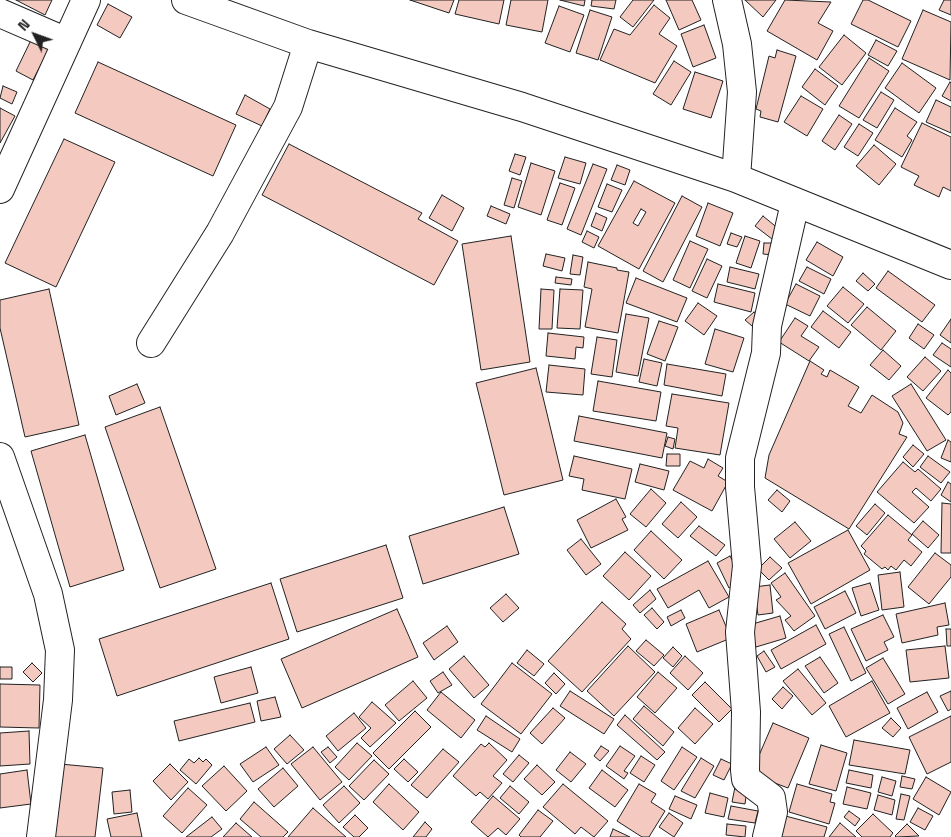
<!DOCTYPE html>
<style>
body{margin:0}
#map{position:relative;width:951px;height:837px;overflow:hidden;background:#fff;font-family:"Space Grotesk",sans-serif}
canvas{display:block}
.north{position:absolute;left:10px;top:10px;width:50px;height:50px;-webkit-text-stroke:4px #fff;paint-order:stroke;rotate:312deg;font-size:14px;font-weight:700;line-height:20px;text-align:center;color:#222}
.north::after{content:'';display:block;margin:auto;width:18px;height:22px;background:#222;clip-path:polygon(50% 0,100% 100%,50% 72%,0 100%)}
</style>
<div id="map">
<canvas width="951" height="837"></canvas>
<div class="north">N</div>
</div>
<script>
const c = document.querySelector('canvas').getContext('2d');
c.lineJoin = 'round';
function fill(path, color) {
  c.fillStyle = color;
  c.fill(path, 'evenodd');
}
function toPath(rows) {
  const path = new Path2D();
  for (const r of rows) {
    path.moveTo(r[0], r[1]);
    for (let i = 2; i < r.length; i += 2) path.lineTo(r[i], r[i + 1]);
  }
  return path;
}
function stroke(path, color, width, dash) {
  c.strokeStyle = color;
  c.lineWidth = width;
  c.lineCap = dash ? 'butt' : 'round';
  c.setLineDash(dash || []);
  c.stroke(path);
}
const building = toPath([
 [16,0,52,0,45,15,16,0],
 [410,0,454,0,449,13,410,0],
 [459,0,504,0,499,24,455,14,459,0],
 [511,0,548,0,542,32,506,25,511,0],
 [560,0,585,0,584,6,560,0],
 [592,0,616,0,614,9,591,6,592,0],
 [633,0,654,0,633,27,620,17,633,0],
 [666,0,692,0,701,20,679,30,666,0],
 [745,0,776,0,763,17,745,0],
 [785,0,831,2,818,23,833,31,817,60,767,31,785,0],
 [863,0,868,0,911,21,898,47,851,24,863,0],
 [944,0,951,0,951,15,939,10,944,0],
 [108,4,132,17,120,38,97,25,108,4],
 [654,5,670,18,659,34,677,46,655,83,600,60,614,29,630,35,654,5],
 [559,6,584,15,570,52,545,43,559,6],
 [590,10,612,17,598,60,576,53,590,10],
 [923,10,951,22,950,80,902,59,923,10],
 [704,25,716,58,693,67,681,34,704,25],
 [844,35,866,53,842,85,819,67,844,35],
 [32,38,50,47,33,80,16,71,32,38],
 [876,40,897,51,888,66,868,55,876,40],
 [777,50,796,56,778,122,760,117,761,111,756,109,769,56,775,58,777,50],
 [869,58,889,71,859,118,839,106,869,58],
 [674,61,691,72,671,105,653,94,674,61],
 [98,62,236,125,213,176,75,113,98,62],
 [902,63,936,88,919,113,885,88,902,63],
 [815,69,838,86,825,105,802,87,815,69],
 [695,72,723,81,711,118,683,109,695,72],
 [950,82,951,83,951,101,942,96,950,82],
 [3,86,17,92,12,104,0,98,3,86],
 [881,92,894,100,877,128,863,120,881,92],
 [245,95,270,109,262,126,236,114,245,95],
 [801,96,823,109,807,136,784,122,801,96],
 [936,100,951,107,951,133,926,122,936,100],
 [0,108,15,116,0,143,0,108],
 [895,108,917,122,907,136,912,140,902,157,875,140,895,108],
 [839,115,852,124,835,150,822,141,839,115],
 [922,123,951,137,951,191,943,187,939,197,914,185,919,176,901,167,922,123],
 [859,124,873,133,858,156,844,147,859,124],
 [64,139,115,162,56,287,5,263,64,139],
 [289,144,422,213,418,219,458,241,434,285,262,195,289,144],
 [874,145,896,164,879,185,856,166,874,145],
 [515,154,526,157,520,175,509,171,515,154],
 [565,157,586,163,580,184,558,178,565,157],
 [531,163,555,171,541,215,518,207,531,163],
 [593,164,607,169,581,235,567,229,593,164],
 [617,165,630,170,625,185,611,180,617,165],
 [512,178,522,181,514,208,504,205,512,178],
 [634,181,675,203,639,269,598,246,634,181],
 [641,209,646,212,638,226,633,223,641,209],
 [560,183,575,188,562,225,547,220,560,183],
 [607,184,622,190,612,212,598,207,607,184],
 [442,195,464,208,452,231,429,218,442,195],
 [682,196,702,207,663,282,643,271,682,196],
 [708,203,733,213,720,246,696,236,708,203],
 [491,206,510,214,506,224,487,216,491,206],
 [596,213,607,218,602,231,591,226,596,213],
 [763,216,780,230,772,239,755,226,763,216],
 [587,231,599,237,594,248,582,242,587,231],
 [731,233,742,237,737,247,727,244,731,233],
 [511,236,530,362,481,370,462,244,511,236],
 [745,236,760,241,751,268,736,263,745,236],
 [690,241,708,249,690,288,673,280,690,241],
 [817,242,843,257,833,276,806,260,817,242],
 [764,243,774,243,773,255,763,254,764,243],
 [546,254,565,258,562,271,543,266,546,254],
 [573,255,583,257,580,275,570,274,573,255],
 [707,259,722,266,707,298,692,291,707,259],
 [588,262,617,268,617,270,629,272,618,333,585,327,592,289,584,287,588,262],
 [730,267,759,274,755,289,727,282,730,267],
 [807,267,831,279,824,294,799,281,807,267],
 [888,271,935,305,922,322,876,288,888,271],
 [863,273,875,284,868,291,856,281,863,273],
 [556,277,572,279,571,285,555,283,556,277],
 [636,278,687,298,677,322,626,303,636,278],
 [718,284,755,293,751,312,714,302,718,284],
 [796,284,820,296,810,316,785,304,796,284],
 [843,287,864,304,848,323,827,306,843,287],
 [49,289,79,425,25,437,0,328,0,300,49,289],
 [541,289,554,290,552,329,539,329,541,289],
 [560,289,583,290,580,329,557,328,560,289],
 [698,303,717,316,704,335,685,321,698,303],
 [867,307,896,331,881,350,851,325,867,307],
 [823,311,851,332,839,348,811,327,823,311],
 [754,312,759,319,752,326,745,320,754,312],
 [626,314,649,318,638,376,616,372,626,314],
 [795,318,808,326,801,336,819,347,809,361,779,342,795,318],
 [951,319,951,343,940,335,951,319],
 [659,321,678,327,665,361,647,354,659,321],
 [918,324,934,335,924,349,909,338,918,324],
 [715,329,744,338,733,372,705,364,715,329],
 [548,333,584,337,583,348,576,347,575,359,546,356,548,333],
 [597,337,617,340,612,377,591,374,597,337],
 [942,343,951,349,951,367,933,355,942,343],
 [883,350,901,366,889,380,870,365,883,350],
 [925,357,941,371,923,391,907,377,925,357],
 [644,359,662,363,657,386,639,382,644,359],
 [810,361,824,370,821,374,827,377,830,370,859,387,848,406,861,413,872,395,898,412,903,423,899,434,907,437,849,529,765,478,769,455,810,361],
 [667,364,726,374,722,396,664,385,667,364],
 [549,365,585,369,583,395,546,392,549,365],
 [536,368,563,480,504,495,476,383,536,368],
 [948,370,951,373,951,412,948,415,926,398,948,370],
 [598,381,661,392,656,421,593,411,598,381],
 [137,384,145,403,116,415,109,396,137,384],
 [911,384,946,440,927,451,892,396,911,384],
 [672,394,729,403,720,455,675,448,678,428,666,426,672,394],
 [160,407,216,569,160,588,105,427,160,407],
 [579,416,667,433,662,458,574,441,579,416],
 [85,435,124,570,70,587,31,451,85,435],
 [668,437,675,439,673,449,665,446,668,437],
 [948,440,951,442,951,462,941,458,948,440],
 [913,445,924,454,913,467,903,457,913,445],
 [667,454,680,454,680,466,666,466,667,454],
 [574,456,632,469,625,499,582,490,584,479,569,476,574,456],
 [928,456,950,472,941,483,920,467,928,456],
 [708,459,723,468,718,476,728,482,712,511,673,490,690,461,704,468,708,459],
 [903,462,915,472,918,469,941,489,931,501,916,488,912,492,929,507,914,523,877,492,903,462],
 [640,464,669,471,664,490,635,482,640,464],
 [948,482,951,484,951,502,941,495,948,482],
 [651,489,666,503,646,527,630,514,651,489],
 [777,490,790,501,782,512,768,500,777,490],
 [616,499,626,517,622,519,628,530,591,548,577,520,616,499],
 [681,502,697,517,678,538,662,524,681,502],
 [942,503,951,504,951,553,941,553,942,503],
 [875,504,885,513,867,535,856,526,875,504],
 [504,507,519,554,423,584,409,536,504,507],
 [888,515,912,535,908,540,922,552,911,566,904,560,896,570,891,566,888,570,885,567,882,569,864,554,866,551,861,546,888,515],
 [923,521,939,535,928,548,912,534,923,521],
 [795,522,811,541,790,558,774,539,795,522],
 [699,526,725,545,716,556,690,536,699,526],
 [848,530,870,570,811,604,788,563,848,530],
 [651,531,682,560,664,579,634,550,651,531],
 [581,539,601,564,586,575,567,550,581,539],
 [386,545,403,598,297,632,280,579,386,545],
 [625,552,651,576,629,600,603,576,625,552],
 [935,553,951,565,951,577,929,604,908,587,935,553],
 [730,556,743,581,729,588,717,563,730,556],
 [770,557,782,568,769,580,758,569,770,557],
 [708,561,729,597,709,608,699,590,668,608,657,589,708,561],
 [900,572,904,607,882,610,878,575,900,572],
 [785,573,815,616,794,631,785,620,791,616,776,600,781,597,771,583,785,573],
 [271,583,289,639,117,696,99,639,271,583],
 [870,583,879,610,861,616,852,588,870,583],
 [770,585,773,613,758,615,754,587,770,585],
 [650,590,656,599,640,613,633,605,650,590],
 [845,591,856,613,825,629,814,607,845,591],
 [506,594,519,608,503,622,490,608,506,594],
 [602,602,626,624,622,629,631,639,582,692,548,661,602,602],
 [945,603,949,625,937,627,938,635,902,643,896,614,945,603],
 [652,608,664,622,657,629,644,615,652,608],
 [397,609,418,657,302,708,281,659,397,609],
 [681,610,685,618,671,626,667,617,681,610],
 [719,610,731,638,697,652,686,624,719,610],
 [883,615,894,637,884,642,888,650,866,661,851,629,883,615],
 [780,616,786,638,756,647,749,625,780,616],
 [816,625,826,644,781,669,771,650,816,625],
 [447,626,458,642,434,660,423,643,447,626],
 [844,627,866,673,851,681,829,634,844,627],
 [946,629,951,629,951,646,947,646,946,629],
 [646,640,664,655,654,666,636,651,646,640],
 [628,646,655,672,614,716,587,691,628,646],
 [945,646,949,678,910,682,906,650,945,646],
 [673,647,682,656,673,667,663,658,673,647],
 [527,650,544,664,534,676,517,663,527,650],
 [764,651,775,667,766,672,757,656,764,651],
 [464,656,489,685,474,698,449,669,464,656],
 [685,656,703,673,688,690,670,673,685,656],
 [820,657,838,683,824,693,805,666,820,657],
 [883,658,905,694,888,704,866,668,883,658],
 [32,663,42,673,33,682,23,672,32,663],
 [512,663,552,694,521,734,481,704,512,663],
 [0,667,12,667,12,679,0,679,0,667],
 [251,667,258,693,221,703,214,677,251,667],
 [798,669,826,703,812,715,783,681,798,669],
 [443,672,452,685,438,693,430,681,443,672],
 [658,672,677,688,655,713,637,697,658,672],
 [554,673,565,684,556,694,545,683,554,673],
 [413,681,427,698,399,721,385,705,413,681],
 [872,681,890,713,846,737,829,706,872,681],
 [705,682,732,709,719,722,692,695,705,682],
 [0,684,40,685,39,728,0,727,0,684],
 [783,687,793,696,782,709,772,699,783,687],
 [570,691,614,719,604,734,560,706,570,691],
 [951,691,951,709,948,711,940,696,951,691],
 [441,692,475,720,461,738,427,710,441,692],
 [927,692,938,712,908,729,897,708,927,692],
 [275,697,281,717,261,721,257,701,275,697],
 [372,702,396,723,370,747,361,738,371,728,359,717,372,702],
 [250,703,255,722,179,741,174,721,250,703],
 [644,706,674,732,663,746,633,719,644,706],
 [553,708,565,718,542,744,530,733,553,708],
 [695,708,713,724,695,744,678,728,695,708],
 [415,711,431,727,389,769,373,753,415,711],
 [354,713,366,728,338,751,326,736,354,713],
 [625,715,665,752,657,760,617,725,625,715],
 [486,716,520,739,512,752,477,730,486,716],
 [951,716,951,762,927,774,909,737,951,716],
 [891,718,901,728,893,737,882,728,891,718],
 [773,723,809,738,788,788,751,774,773,723],
 [29,731,30,764,0,766,0,733,29,731],
 [290,735,304,750,287,764,274,749,290,735],
 [854,740,910,750,905,774,849,765,854,740],
 [357,743,372,756,349,780,335,767,357,743],
 [489,743,507,760,493,776,502,783,488,799,480,792,476,796,453,776,481,744,485,747,489,743],
 [821,745,847,753,836,791,809,784,821,745],
 [601,746,609,751,600,761,594,756,601,746],
 [620,746,635,756,624,771,628,773,624,779,606,766,620,746],
 [266,747,279,765,253,782,240,764,266,747],
 [313,747,342,782,320,800,291,764,313,747],
 [328,747,337,757,330,763,321,752,328,747],
 [682,747,697,757,674,790,661,781,682,747],
 [443,749,459,762,427,798,411,785,443,749],
 [570,752,586,764,571,782,556,770,570,752],
 [519,755,529,763,513,782,503,774,519,755],
 [641,756,655,765,644,782,630,773,641,756],
 [199,758,203,762,206,759,212,765,196,784,180,770,189,759,194,763,199,758],
 [701,758,714,766,695,798,681,791,701,758],
 [404,759,418,772,408,782,394,769,404,759],
 [721,759,732,764,724,780,713,775,721,759],
 [374,760,389,774,364,800,349,786,374,760],
 [60,764,103,768,95,837,52,837,60,764],
 [170,764,188,782,171,800,153,781,170,764],
 [537,765,555,782,542,795,524,779,537,765],
 [224,766,247,791,226,811,202,786,224,766],
 [283,768,298,786,274,807,258,789,283,768],
 [27,770,31,804,0,808,0,774,27,770],
 [602,770,628,790,615,807,589,788,602,770],
 [849,770,873,775,871,788,846,783,849,770],
 [902,776,915,779,912,789,900,787,902,776],
 [882,777,896,781,892,796,878,792,882,777],
 [926,777,951,792,939,815,913,799,926,777],
 [389,784,419,812,403,830,373,802,389,784],
 [563,784,608,821,594,837,581,827,575,834,543,807,563,784],
 [639,784,656,794,651,802,665,811,649,837,642,837,617,821,639,784],
 [797,784,832,794,830,802,835,803,829,824,789,812,797,784],
 [344,786,360,803,339,823,323,805,344,786],
 [510,786,529,802,519,814,500,798,510,786],
 [735,787,747,789,745,804,732,802,735,787],
 [847,787,871,793,867,809,843,804,847,787],
 [188,788,207,805,182,833,163,816,188,788],
 [130,790,132,812,114,814,112,792,130,790],
 [710,793,728,798,724,817,705,813,710,793],
 [901,794,910,796,904,820,896,819,901,794],
 [878,795,895,800,892,815,874,810,878,795],
 [493,796,520,819,506,835,498,828,488,837,471,822,493,796],
 [675,796,697,805,691,819,669,809,675,796],
 [254,802,288,832,283,837,261,837,240,819,254,802],
 [731,806,758,811,755,823,728,819,731,806],
 [313,808,346,837,288,837,313,808],
 [918,808,933,816,925,830,910,822,918,808],
 [538,810,553,821,540,837,521,837,519,835,538,810],
 [849,811,860,819,855,826,844,817,849,811],
 [137,813,142,837,111,837,107,819,137,813],
 [669,813,683,823,674,837,659,827,669,813],
 [778,814,827,827,824,837,772,837,778,814],
 [873,814,893,833,890,837,862,837,856,831,873,814],
 [355,815,368,828,359,837,354,837,343,827,355,815],
 [212,817,222,829,211,837,186,837,212,817],
 [425,822,432,829,426,837,413,837,425,822],
 [236,823,252,837,223,837,236,823],
 [840,823,856,837,829,837,840,823],
 [727,824,746,826,745,837,726,835,727,824],
 [907,824,919,836,896,837,895,836,907,824],
 [613,829,630,837,610,837,613,829]
]);
const minor = toPath([
 [186,0,308,44,522,107,736,178,951,265],
 [727,0,737,44,742,92,736,178],
 [0,13,67,42],
 [0,189,86,0],
 [151,343,220,233,288,107,308,44],
 [0,457,48,594,60,650,58,700,41,837],
 [767,837,773,812,771,798,746,779,745,770,746,712,740,632,747,566,740,487,740,458,766,353,767,326,795,203]
]);
fill(building, '#f3c9c0');
stroke(building, '#222', 1);
stroke(minor, '#222', 30);
stroke(minor, '#fff', 28);
</script>
